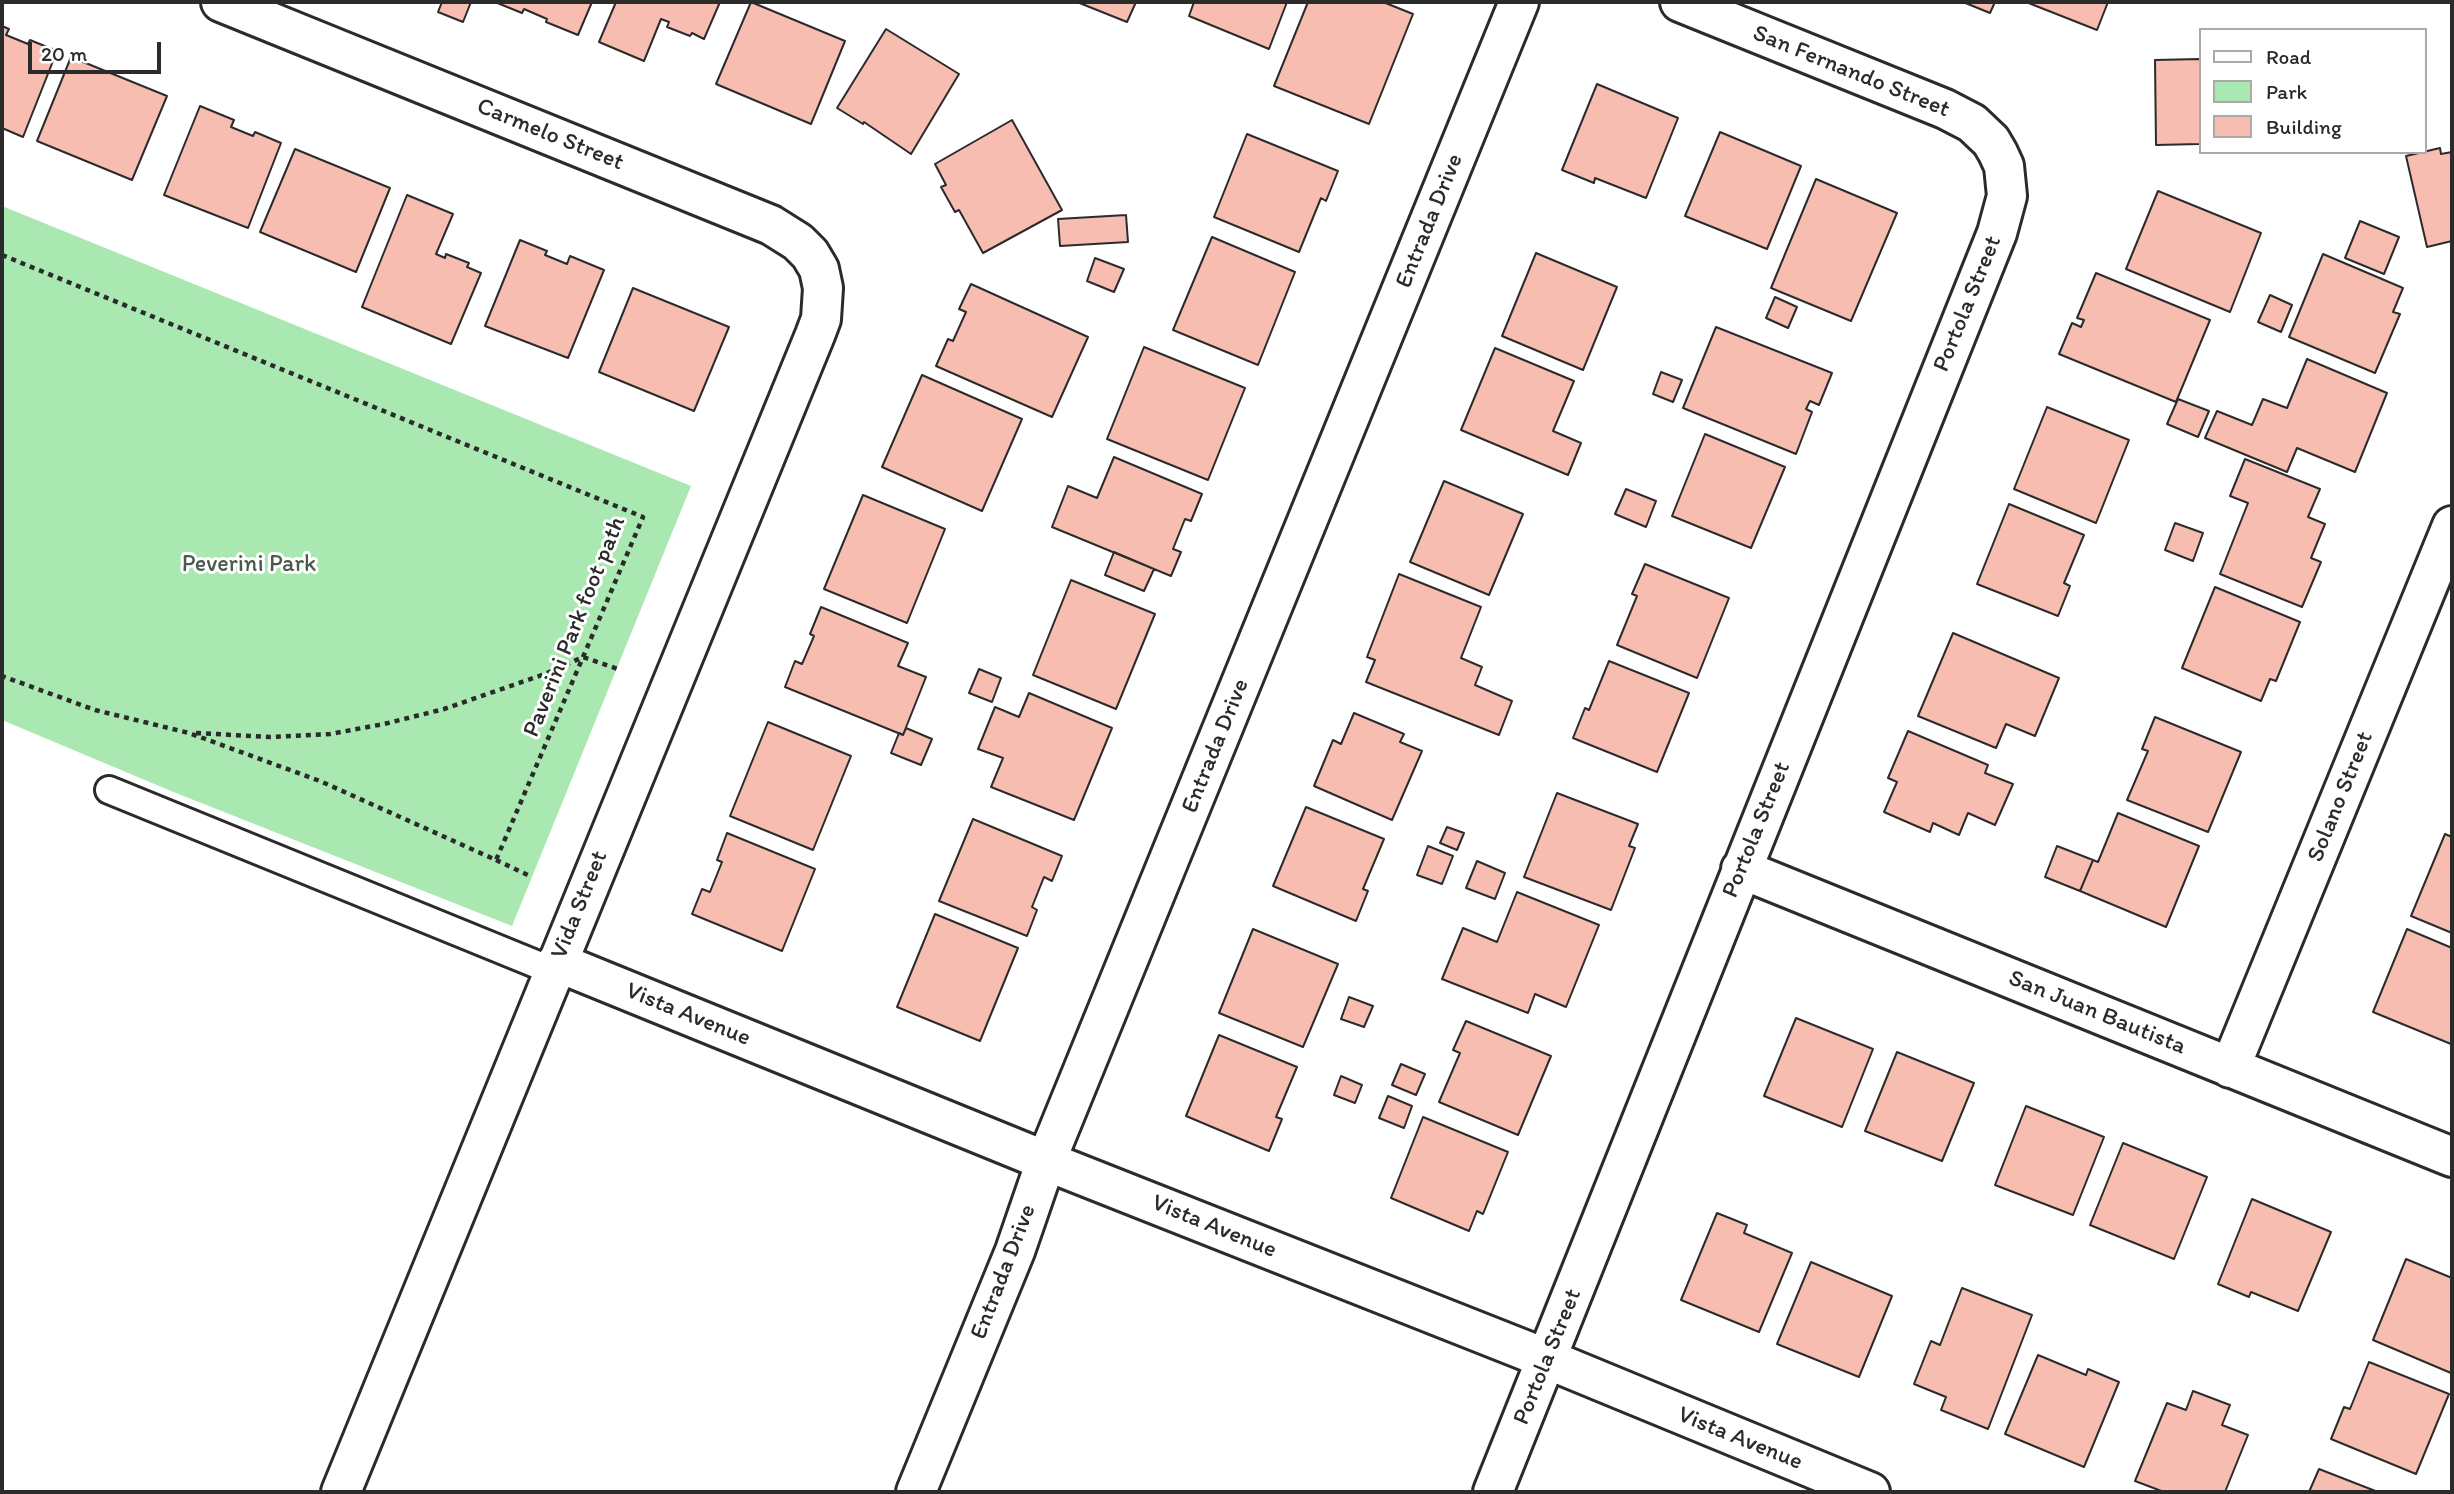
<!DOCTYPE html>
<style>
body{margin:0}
#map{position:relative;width:2454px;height:1494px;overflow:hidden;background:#fff;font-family:Itim,sans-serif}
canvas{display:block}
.frame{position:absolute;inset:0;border:4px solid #2b2b2b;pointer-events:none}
.legend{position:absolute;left:2199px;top:28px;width:228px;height:126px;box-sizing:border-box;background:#fff;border:2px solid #aaa;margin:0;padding:9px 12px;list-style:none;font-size:21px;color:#2b2b2b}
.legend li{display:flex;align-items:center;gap:14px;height:35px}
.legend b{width:35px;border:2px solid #aaa}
.scale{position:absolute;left:28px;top:42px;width:133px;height:32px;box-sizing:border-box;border:4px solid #2b2b2b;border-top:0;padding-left:9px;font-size:21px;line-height:24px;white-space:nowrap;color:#2b2b2b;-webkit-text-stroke:5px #fff;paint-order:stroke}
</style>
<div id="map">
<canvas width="2454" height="1494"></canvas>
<div class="frame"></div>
<ul class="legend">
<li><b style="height:9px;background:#fff"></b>Road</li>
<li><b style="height:19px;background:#a9e8b0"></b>Park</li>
<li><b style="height:19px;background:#f7bdb0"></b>Building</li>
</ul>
<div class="scale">20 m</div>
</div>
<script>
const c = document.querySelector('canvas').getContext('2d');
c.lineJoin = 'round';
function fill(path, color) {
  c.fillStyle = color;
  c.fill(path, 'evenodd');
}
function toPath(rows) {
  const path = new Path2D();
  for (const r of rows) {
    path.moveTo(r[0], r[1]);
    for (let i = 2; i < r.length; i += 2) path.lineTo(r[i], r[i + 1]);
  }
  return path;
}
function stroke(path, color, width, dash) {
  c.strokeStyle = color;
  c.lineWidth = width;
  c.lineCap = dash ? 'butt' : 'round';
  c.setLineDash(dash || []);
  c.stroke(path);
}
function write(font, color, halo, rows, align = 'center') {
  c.font = font + ' Itim,sans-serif';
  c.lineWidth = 6;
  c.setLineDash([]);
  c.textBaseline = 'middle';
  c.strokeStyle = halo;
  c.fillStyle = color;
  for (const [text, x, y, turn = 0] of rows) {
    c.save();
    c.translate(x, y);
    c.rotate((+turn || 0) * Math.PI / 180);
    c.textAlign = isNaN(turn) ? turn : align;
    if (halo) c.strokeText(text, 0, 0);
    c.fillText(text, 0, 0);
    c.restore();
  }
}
const green = toPath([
 [2,206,691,486,512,926,171,791,2,720]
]);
const building = toPath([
 [442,2,471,2,463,22,438,12,442,2],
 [495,2,592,2,578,35,546,22,547,19,524,9,522,13,495,2],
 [616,2,720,2,704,39,692,33,690,36,667,27,669,22,661,19,644,61,599,42,616,2],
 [751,2,845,41,811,124,716,84,751,2],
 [1077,2,1136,2,1127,22,1077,2],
 [1194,2,1287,2,1269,49,1189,16,1194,2],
 [1308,2,1383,2,1413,14,1369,124,1274,86,1308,2],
 [1963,2,1995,2,1990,13,1963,2],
 [2026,2,2108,2,2097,30,2026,2],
 [2,26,9,29,6,35,28,44,30,40,57,51,23,137,2,128,2,26],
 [886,29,959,74,911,154,864,122,863,124,837,108,886,29],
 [71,57,167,96,132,180,37,141,71,57],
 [2200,59,2200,144,2156,145,2155,60,2200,59],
 [1597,84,1678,118,1646,198,1595,178,1594,183,1562,170,1597,84],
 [200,106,234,120,231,127,253,136,255,132,281,143,248,228,164,195,200,106],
 [1012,120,1062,210,983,253,959,210,955,212,941,187,946,185,935,164,1012,120],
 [1720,132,1801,166,1767,249,1685,216,1720,132],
 [1247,134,1338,171,1326,201,1321,198,1299,252,1214,217,1247,134],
 [2440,148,2441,154,2452,152,2452,241,2427,247,2406,156,2440,148],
 [295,149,390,188,356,272,260,232,295,149],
 [1816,179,1897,213,1851,321,1771,288,1816,179],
 [2158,191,2261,233,2230,312,2126,269,2158,191],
 [407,195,453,214,436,254,445,258,446,254,469,263,467,267,481,273,451,344,362,307,407,195],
 [1126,215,1128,242,1060,246,1058,219,1126,215],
 [2360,221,2399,237,2384,274,2345,258,2360,221],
 [1212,237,1295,272,1258,365,1173,330,1212,237],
 [520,240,547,251,545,255,567,264,570,256,604,270,568,358,485,326,520,240],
 [1536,253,1617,287,1583,370,1502,336,1536,253],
 [2323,254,2403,288,2393,312,2400,314,2375,373,2289,337,2323,254],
 [1095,258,1124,269,1114,292,1087,281,1095,258],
 [2096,273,2210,320,2176,402,2059,354,2072,323,2081,327,2084,320,2077,318,2096,273],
 [971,284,1088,337,1052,417,936,366,948,339,953,341,966,312,959,309,971,284],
 [633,288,729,327,694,411,599,372,633,288],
 [2270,295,2292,305,2281,332,2258,322,2270,295],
 [1775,297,1797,307,1788,328,1766,318,1775,297],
 [1716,327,1832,373,1819,405,1810,401,1806,409,1812,412,1796,454,1683,408,1716,327],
 [1144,347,1245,388,1208,480,1107,439,1144,347],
 [1495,348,1574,381,1553,431,1581,443,1568,475,1461,430,1495,348],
 [2307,359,2387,393,2355,472,2297,448,2287,472,2205,438,2217,411,2252,425,2263,399,2287,408,2307,359],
 [1661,372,1682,380,1673,402,1653,394,1661,372],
 [922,375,1022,419,982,511,882,467,922,375],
 [2178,399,2209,411,2198,437,2167,424,2178,399],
 [2047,407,2129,440,2096,523,2014,489,2047,407],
 [1705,434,1785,467,1751,548,1672,516,1705,434],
 [1114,457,1202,494,1191,521,1185,519,1173,549,1181,552,1171,576,1052,527,1068,486,1097,498,1114,457],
 [2245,459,2320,489,2308,517,2325,524,2311,558,2321,562,2302,607,2220,574,2248,503,2230,496,2245,459],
 [1444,481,1523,514,1489,595,1410,562,1444,481],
 [1626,489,1656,501,1646,527,1615,514,1626,489],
 [863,495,945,529,907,623,824,589,863,495],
 [2009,504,2084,535,2064,583,2070,586,2058,616,1977,584,2009,504],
 [2175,523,2203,533,2193,561,2165,550,2175,523],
 [1114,552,1154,569,1144,591,1105,575,1114,552],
 [1645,564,1729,598,1697,678,1617,645,1637,596,1632,594,1645,564],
 [1399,574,1481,607,1461,658,1482,667,1475,685,1512,701,1499,735,1366,682,1375,660,1367,657,1399,574],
 [1071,580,1155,614,1116,709,1033,675,1071,580],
 [2215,587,2300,622,2276,681,2270,679,2261,701,2182,668,2215,587],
 [821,607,908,643,898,666,926,677,903,735,785,687,795,661,802,664,814,636,810,634,821,607],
 [1953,633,2059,678,2035,736,2006,724,1996,748,1918,716,1953,633],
 [1609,661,1689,693,1657,772,1573,738,1585,708,1589,710,1609,661],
 [979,669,1001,678,992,702,969,693,979,669],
 [1029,693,1112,728,1074,820,991,787,1003,758,978,749,995,707,1019,717,1029,693],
 [1354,713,1404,734,1400,742,1422,751,1392,820,1314,786,1333,740,1341,744,1354,713],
 [2155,717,2241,752,2208,832,2127,800,2148,751,2142,749,2155,717],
 [768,722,851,756,813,850,730,816,768,722],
 [906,728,932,739,921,765,891,753,899,733,903,735,906,728],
 [1908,731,1988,765,1985,773,2013,784,1995,825,1968,813,1959,835,1933,823,1930,832,1884,812,1897,782,1888,778,1908,731],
 [1557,793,1638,824,1629,846,1635,848,1611,910,1524,877,1557,793],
 [1306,807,1384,839,1363,889,1368,891,1356,921,1273,886,1306,807],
 [2118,813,2199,846,2166,927,2080,891,2093,860,2098,862,2118,813],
 [973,819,1062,856,1052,881,1044,877,1032,907,1037,910,1027,936,939,901,973,819],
 [1447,827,1464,833,1457,850,1440,843,1447,827],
 [727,833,815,869,782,951,692,914,702,889,710,892,722,862,717,860,727,833],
 [2445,834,2452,837,2452,933,2411,916,2445,834],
 [1428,846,1453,856,1442,884,1417,875,1428,846],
 [2057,846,2093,860,2080,891,2045,877,2057,846],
 [1477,861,1505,873,1495,899,1466,888,1477,861],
 [1517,892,1599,925,1566,1007,1535,994,1528,1013,1442,979,1463,928,1497,942,1517,892],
 [935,914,1018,948,980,1041,897,1007,935,914],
 [1253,929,1338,964,1303,1047,1219,1013,1253,929],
 [2407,929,2452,948,2451,1044,2373,1012,2407,929],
 [1349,997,1373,1006,1364,1027,1341,1019,1349,997],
 [1796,1018,1873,1049,1842,1127,1764,1096,1796,1018],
 [1466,1021,1551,1056,1518,1135,1439,1102,1460,1053,1453,1050,1466,1021],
 [1219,1035,1297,1067,1276,1117,1282,1119,1269,1151,1186,1116,1219,1035],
 [1897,1052,1974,1083,1942,1161,1865,1131,1897,1052],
 [1401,1064,1425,1074,1416,1095,1392,1085,1401,1064],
 [1341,1076,1362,1085,1355,1103,1334,1095,1341,1076],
 [1388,1096,1412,1106,1404,1128,1379,1118,1388,1096],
 [2026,1106,2104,1137,2073,1215,1995,1185,2026,1106],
 [1423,1117,1508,1152,1483,1214,1477,1211,1469,1231,1391,1198,1423,1117],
 [2123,1143,2207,1177,2174,1259,2090,1225,2123,1143],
 [2252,1199,2331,1232,2298,1311,2251,1292,2249,1297,2218,1284,2252,1199],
 [1717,1213,1747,1225,1744,1233,1792,1253,1759,1332,1681,1300,1717,1213],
 [2406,1259,2452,1278,2451,1373,2373,1340,2406,1259],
 [1811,1262,1892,1296,1859,1377,1777,1344,1811,1262],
 [1962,1288,2032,1315,1988,1429,1941,1410,1946,1397,1914,1384,1931,1341,1940,1345,1962,1288],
 [2038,1355,2086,1375,2088,1369,2119,1382,2084,1467,2005,1434,2038,1355],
 [2369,1362,2449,1394,2416,1474,2331,1439,2344,1407,2350,1409,2369,1362],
 [2193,1391,2230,1405,2222,1425,2248,1435,2225,1492,2164,1492,2135,1481,2167,1403,2186,1410,2193,1391],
 [2319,1469,2378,1492,2309,1492,2319,1469]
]);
const path = toPath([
 [2,255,643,517,496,860,320,781,189,733,95,710,2,676],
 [196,733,270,737,330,734,384,724,444,709,545,674,583,657,618,669],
 [496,860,532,877]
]);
const service = toPath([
 [109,790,553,971]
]);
const minor = toPath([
 [221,2,771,225,798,242,810,254,819,269,823,288,821,319,815,335,341,1492],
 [1741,869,2452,1157],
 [557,962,1046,1161,1547,1359,1870,1492],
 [2230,1068,2452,526],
 [1493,1492,1997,233,2007,196,2004,166,1998,153,1991,141,1972,123,1945,109,1680,2]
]);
const tertiary = toPath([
 [916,1492,1015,1251,1046,1161,1519,2]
]);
const streetNames = [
 ["San Fernando Street",1851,72,22],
 ["Carmelo Street",550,135,22],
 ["Entrada Drive",1430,221,-68],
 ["Portola Street",1968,304,-68],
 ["Paverini Park foot path",575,627,-68],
 ["Entrada Drive",1216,746,-68],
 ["Solano Street",2341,797,-68],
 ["Portola Street",1757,830,-68],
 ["Vida Street",580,905,-68],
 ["San Juan Bautista",2097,1013,22],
 ["Vista Avenue",688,1015,22],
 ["Vista Avenue",1214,1227,22],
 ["Entrada Drive",1004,1272,-69],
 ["Portola Street",1548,1357,-68],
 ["Vista Avenue",1740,1439,22]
];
const parkNames = [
 ["Peverini Park",249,565]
];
fill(green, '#a9e8b0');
fill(building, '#f7bdb0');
stroke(building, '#2b2b2b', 2);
stroke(service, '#2b2b2b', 32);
stroke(minor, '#2b2b2b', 44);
stroke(tertiary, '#2b2b2b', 44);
stroke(path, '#2b2b2b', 4.5, [5, 5]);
stroke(service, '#fff', 26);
stroke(minor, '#fff', 38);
stroke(tertiary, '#fff', 38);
write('24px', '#2b2b2b', '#fff', streetNames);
write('24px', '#4a5a4c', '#fff', parkNames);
</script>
